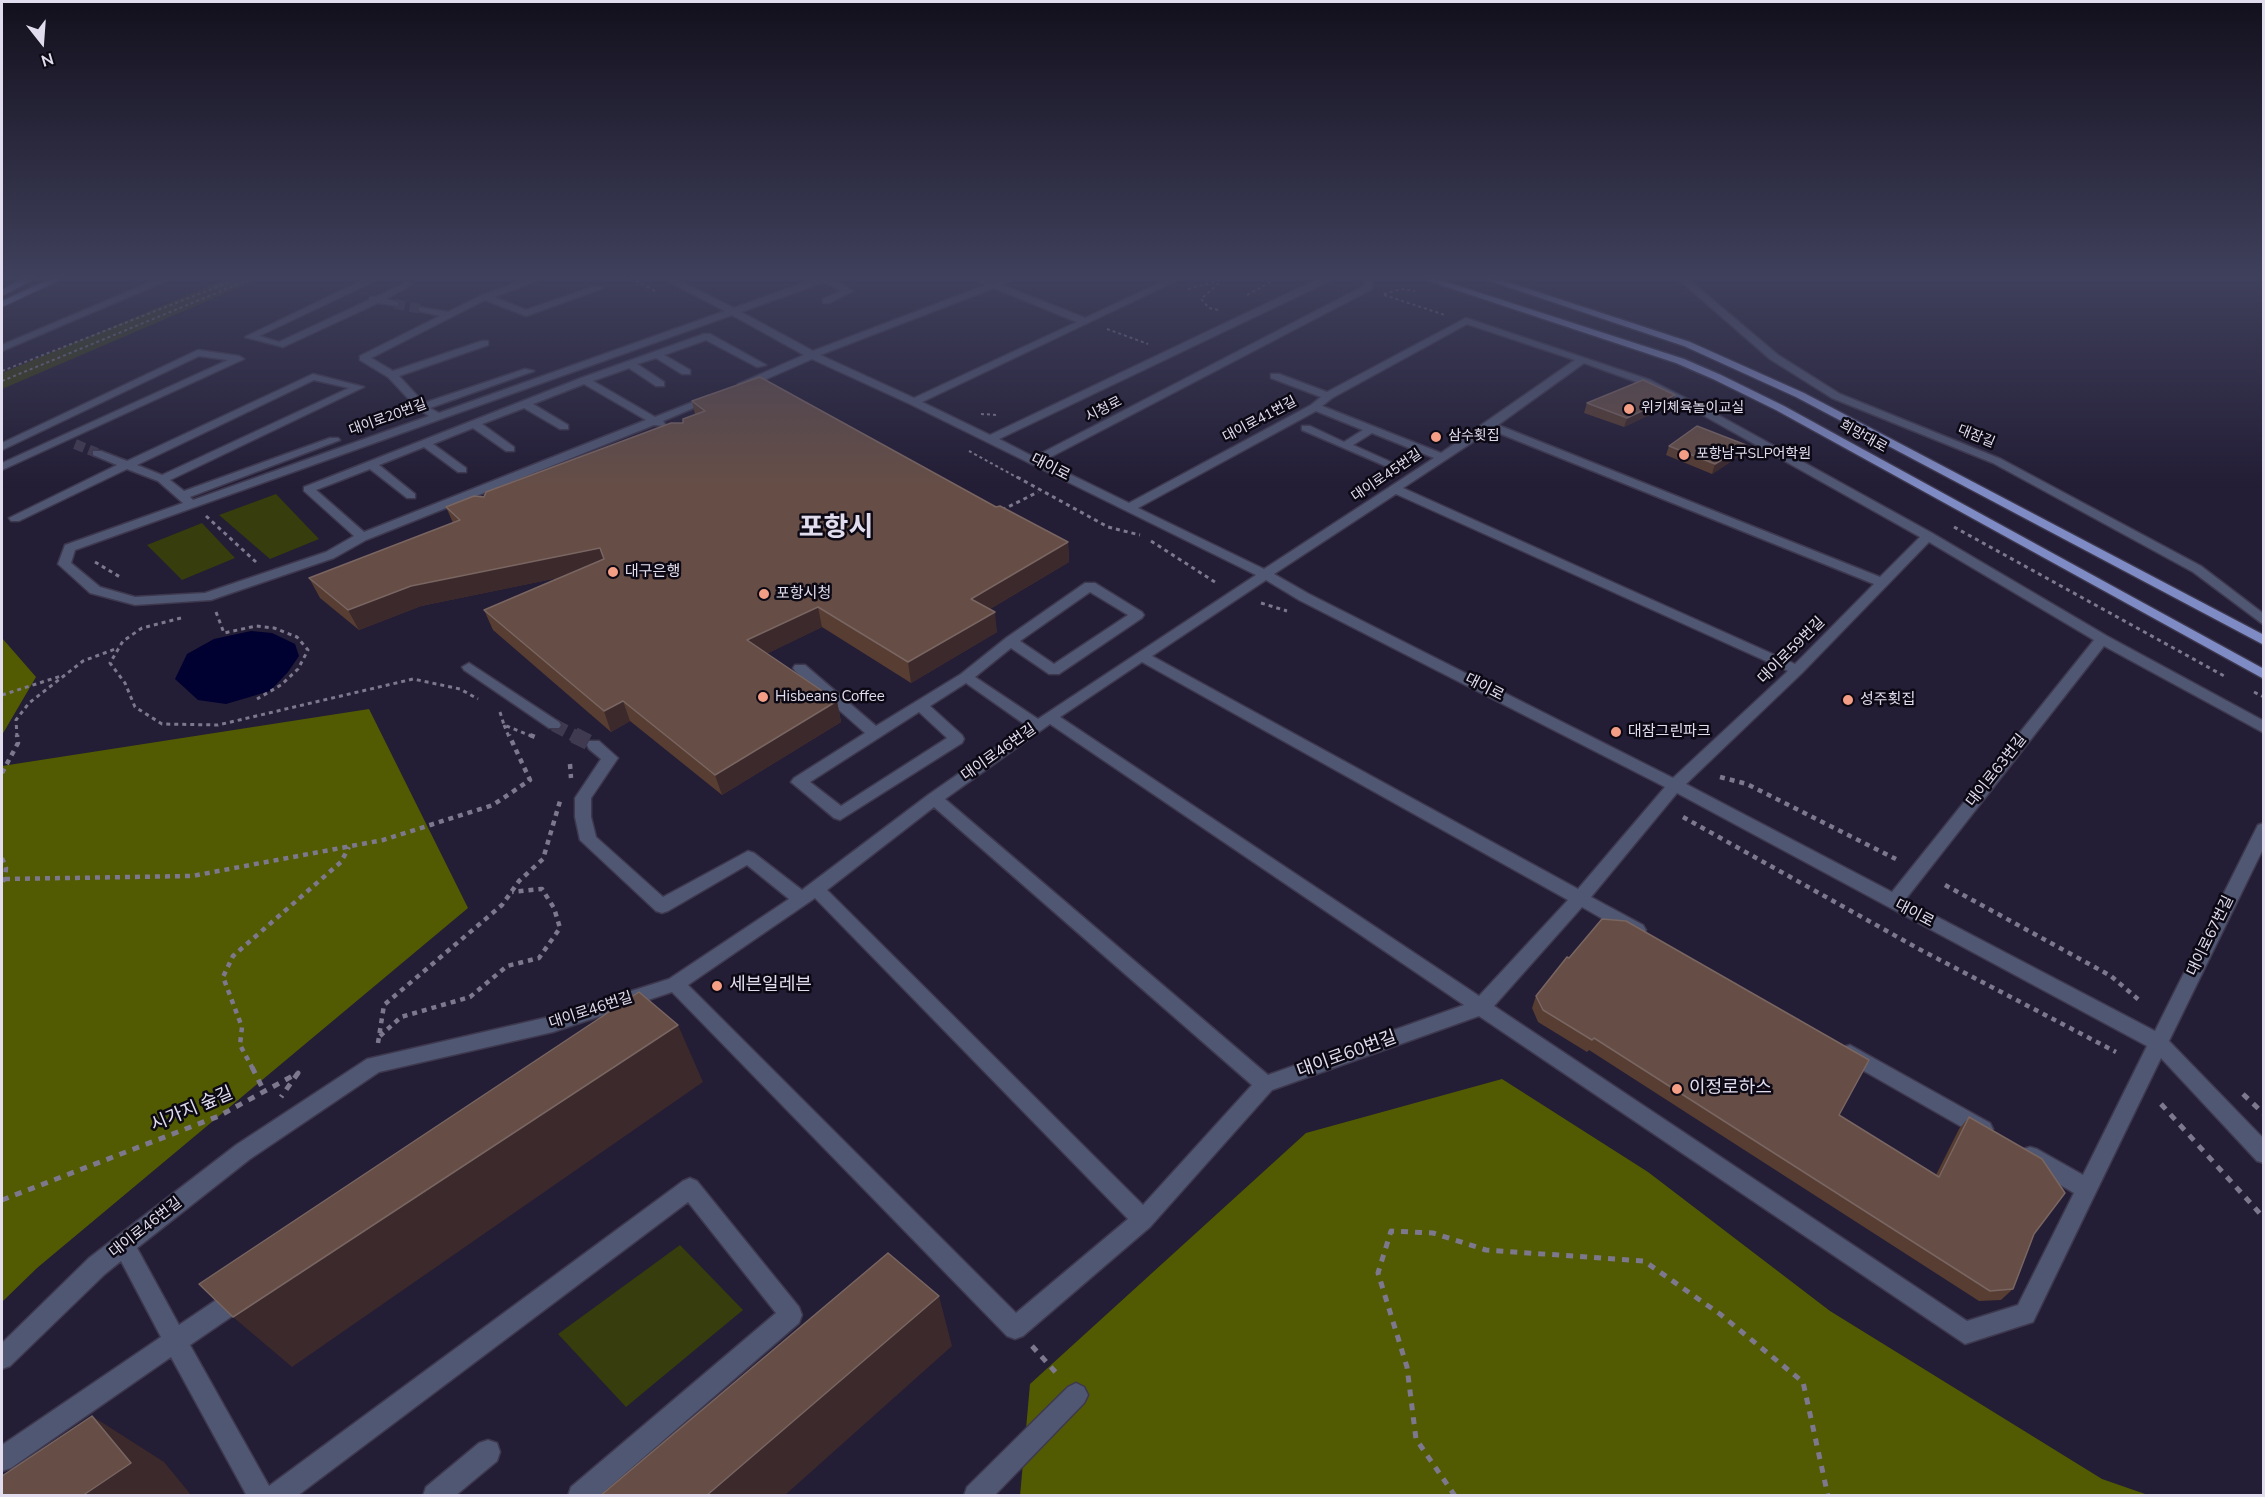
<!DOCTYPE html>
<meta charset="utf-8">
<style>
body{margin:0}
#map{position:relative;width:2265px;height:1497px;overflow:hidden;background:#231d35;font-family:"Nunito Sans",sans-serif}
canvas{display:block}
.frame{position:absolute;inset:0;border:3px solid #e1ddee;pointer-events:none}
.north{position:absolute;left:12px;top:12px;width:60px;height:60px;-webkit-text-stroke:4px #0c0914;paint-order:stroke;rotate:163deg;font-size:16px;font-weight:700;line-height:24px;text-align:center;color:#e1ddee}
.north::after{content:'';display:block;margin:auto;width:21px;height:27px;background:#e1ddee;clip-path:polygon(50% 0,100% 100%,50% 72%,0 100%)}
</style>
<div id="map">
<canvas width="2265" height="1497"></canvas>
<div class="frame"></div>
<div class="north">N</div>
</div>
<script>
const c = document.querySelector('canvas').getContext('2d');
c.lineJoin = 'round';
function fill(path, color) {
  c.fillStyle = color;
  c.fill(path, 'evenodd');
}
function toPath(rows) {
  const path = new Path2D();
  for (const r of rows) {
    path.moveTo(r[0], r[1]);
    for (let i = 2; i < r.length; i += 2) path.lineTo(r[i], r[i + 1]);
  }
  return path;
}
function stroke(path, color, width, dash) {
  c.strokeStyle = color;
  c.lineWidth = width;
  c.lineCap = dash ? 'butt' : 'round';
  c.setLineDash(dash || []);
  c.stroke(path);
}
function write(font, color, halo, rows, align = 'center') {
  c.font = font + ' "Nunito Sans","Noto Sans KR",sans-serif';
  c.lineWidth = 5;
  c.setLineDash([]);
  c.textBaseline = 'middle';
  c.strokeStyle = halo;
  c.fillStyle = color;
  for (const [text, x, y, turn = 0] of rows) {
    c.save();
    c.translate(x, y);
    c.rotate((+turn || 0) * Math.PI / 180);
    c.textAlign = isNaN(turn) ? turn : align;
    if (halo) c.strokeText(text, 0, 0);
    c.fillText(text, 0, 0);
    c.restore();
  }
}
const green = toPath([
 [228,278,261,278,2,389,2,373],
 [276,494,319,539,270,559,219,515],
 [202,523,235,558,182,580,147,545],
 [680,1245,743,1310,626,1407,558,1334]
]);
const forest = toPath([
 [2,638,36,677,2,735],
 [369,709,468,908,37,1268,2,1302,2,766],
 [1502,1079,1648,1172,1830,1311,2102,1479,2148,1495,1020,1496,1030,1384,1306,1133]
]);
const water = toPath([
 [251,631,272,633,295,644,299,656,288,672,270,691,226,704,198,700,175,679,187,654,214,639]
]);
const minorTunnelFar2 = toPath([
 [395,304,422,309],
 [75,444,97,453]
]);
const minorTunnelFar1 = toPath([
 [554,725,577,737]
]);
const minorTunnel = toPath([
 [574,735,594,745]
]);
const pathFar3 = toPath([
 [631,278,657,292],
 [1188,289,1228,278],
 [1384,294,1401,289,1415,291],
 [1247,295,1278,278],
 [1384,295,1445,315],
 [1218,310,1209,308,1201,299,1219,283],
 [1107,329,1148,344],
 [2,371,240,278],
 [2,381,253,278],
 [981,414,998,415],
 [969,451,1020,479]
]);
const pathFar2 = toPath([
 [1017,477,1108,527,1140,535],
 [1002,510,1038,492],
 [206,516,256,562],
 [1954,527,2226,677],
 [1151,541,1218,584],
 [95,562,120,577],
 [1261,603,1287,611],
 [216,612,224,633,256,626,274,628,297,637,308,650,298,669,281,685,257,699],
 [181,618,142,628,123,641,110,663,125,683,135,707,162,724,218,725,413,679,460,689,478,699],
 [2254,692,2264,697],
 [2,695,61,676],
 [500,712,504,725,534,737],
 [504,725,509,737],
 [17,737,16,720,29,703,83,661,118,648]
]);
const pathFar1 = toPath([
 [530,735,535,737],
 [570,764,571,778],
 [2,773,18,743,17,735],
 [1720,777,1747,784,1896,859],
 [1683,817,1919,949,2116,1052],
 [2,858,6,868,5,879,2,882],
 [5,879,192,876,383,840,493,805,530,780,509,735],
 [1945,885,2111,976,2139,1000],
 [380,1036,401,1017,470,997,507,966,539,958,560,928,554,908,542,889,512,892],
 [378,1043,384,1005,502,905,519,881,543,859,560,801],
 [253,1069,240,1045,242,1027,223,977,233,956,341,862,349,847]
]);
const path = toPath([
 [252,1067,264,1091],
 [2243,1094,2264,1114],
 [2161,1104,2264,1218],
 [2,1200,219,1116,298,1073,281,1097],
 [1032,1346,1059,1376],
 [1455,1496,1416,1439,1407,1367,1378,1273,1391,1231,1433,1233,1486,1250,1644,1261,1720,1314,1803,1382,1828,1496]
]);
const minor = toPath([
 [160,278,173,278,2,351,2,345,160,278],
 [367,278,381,278,259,336,279,342,369,300,370,297,376,297,406,282,413,284,386,299,398,302,398,306,378,303,283,347,245,337,367,278],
 [530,278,544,278,494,297,526,310,595,286,603,288,526,316,485,300,371,358,393,371,482,341,488,341,488,345,399,376,424,403,525,369,534,371,430,408,439,413,725,311,662,278,674,278,734,308,817,278,831,278,853,291,829,303,823,303,823,299,841,291,824,282,741,312,813,351,986,285,972,278,985,278,994,282,1003,278,1016,278,1002,285,1085,318,1170,278,1182,278,922,402,990,435,1320,278,1336,278,999,439,1034,457,1364,286,1365,278,1373,278,1372,289,1043,461,1129,503,1311,405,1321,397,1271,378,1271,374,1279,374,1327,392,1466,318,1650,380,1709,410,1932,533,2107,636,2264,721,2264,733,2104,646,1905,900,2155,1031,2258,825,2264,823,2264,847,2169,1041,2264,1139,2264,1163,2257,1161,2161,1058,2033,1322,1965,1344,1479,1016,1272,1090,1150,1227,1023,1336,1015,1339,1007,1336,672,992,553,1032,379,1072,250,1159,137,1248,179,1325,231,1290,239,1287,247,1290,250,1298,247,1306,190,1345,269,1486,683,1181,690,1178,697,1181,799,1307,802,1315,799,1323,599,1496,568,1496,571,1487,776,1313,688,1202,297,1496,247,1496,171,1357,11,1468,2,1471,2,1445,161,1337,121,1261,105,1274,10,1366,2,1369,2,1343,89,1258,236,1145,367,1059,553,1016,669,979,789,899,747,865,668,911,662,913,656,911,580,840,575,817,575,798,601,759,589,749,587,745,589,741,599,741,618,758,591,798,591,817,596,837,663,897,748,851,754,853,802,890,928,795,1027,726,966,683,930,706,962,735,964,739,962,743,840,820,834,818,791,782,794,778,865,733,795,671,793,668,795,665,805,665,876,726,961,674,1006,638,1085,583,1095,583,1142,612,1144,615,1142,618,1059,674,1049,674,1011,648,975,677,1038,719,1256,575,910,404,812,359,746,388,738,388,738,384,804,355,732,315,75,550,71,563,100,587,135,597,205,593,326,552,354,536,304,491,304,487,581,378,704,334,710,334,766,365,757,367,706,340,664,355,690,370,690,374,682,374,656,358,637,364,664,382,664,386,656,386,629,368,593,381,655,417,708,396,717,398,663,421,665,424,664,426,654,425,366,540,334,558,211,600,135,605,90,593,58,564,65,545,183,503,158,481,127,469,19,521,11,521,9,518,117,465,93,455,93,451,101,451,127,461,313,374,364,387,170,480,184,491,330,438,338,438,340,440,190,497,193,500,429,416,418,409,388,377,360,360,360,356,440,316,419,311,419,307,448,312,482,295,530,278],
 [994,288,1077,322,914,398,820,355,994,288],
 [1467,324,1575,360,1441,453,1322,406,1332,398,1467,324],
 [1584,363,1642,384,1701,414,1920,537,1880,577,1498,425,1584,363],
 [314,380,349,388,162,475,137,465,314,380],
 [584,384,646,420,364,532,316,490,370,469,407,498,415,498,415,494,379,465,424,447,458,472,466,472,466,468,433,444,473,428,506,451,514,451,514,447,482,424,524,408,560,429,568,429,568,425,533,404,584,384],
 [1316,411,1363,430,1344,442,1310,426,1302,426,1302,430,1390,468,1394,469,1400,466,1353,445,1372,433,1434,458,1264,569,1138,508,1316,411],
 [1491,430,1874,584,1795,664,1403,488,1491,430],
 [1396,494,1788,671,1673,778,1309,594,1274,574,1396,494],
 [1929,542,2094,640,1892,892,1686,784,1802,673,1929,542],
 [1266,580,1299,600,1665,787,1578,889,1152,656,1266,580],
 [1090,592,1128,615,1054,664,1020,641,1090,592],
 [1142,662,1568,900,1479,996,1060,717,1142,662],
 [919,712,947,738,841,806,810,782,919,712],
 [1050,724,1464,1005,1268,1075,945,799,1050,724],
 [1677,793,2147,1046,2083,1175,2037,1149,2030,1147,2023,1149,2020,1156,2023,1163,2074,1193,2018,1305,1967,1321,1494,1006,1582,907,1631,935,1637,937,1643,935,1646,930,1643,925,1591,897,1677,793],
 [934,807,1252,1085,1143,1205,827,890,934,807],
 [815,898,1128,1219,1016,1313,688,985,815,898],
 [1677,278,1687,278,1778,355,1840,394,2001,459,2201,566,2264,614,2264,625,2193,572,1993,463,1832,398,1770,359,1677,278],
 [198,350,239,356,244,359,2,470,2,463,228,360,199,356,2,450,2,443,198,350],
 [469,663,559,722,561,725,559,728,549,728,464,670,462,667,469,663],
 [1850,1045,1990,1123,1993,1129,1990,1135,1983,1138,1976,1135,1843,1059,1841,1053,1843,1047,1850,1045],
 [1076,1383,1084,1387,1088,1395,1084,1403,994,1496,964,1496,967,1487,1068,1387,1076,1383],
 [488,1440,497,1443,500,1452,497,1461,455,1496,423,1496,426,1487,479,1443,488,1440]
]);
const major = toPath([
 [24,278,36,278,2,296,2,290,24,278],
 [52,278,64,278,2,307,2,301,52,278],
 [1420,278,1434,278,1684,359,1721,375,1784,406,2264,669,2264,679,1776,410,1713,379,1676,363,1420,278],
 [1481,278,1495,278,1690,342,1804,393,2264,635,2264,645,1796,397,1684,346,1481,278]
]);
const wall = toPath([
 [1675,395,1672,404,1624,427,1584,413,1587,403],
 [692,401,996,507,1068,542,1069,562,990,609,997,632,911,683,822,627,766,654,837,701,841,722,722,795,630,721,611,732,493,630,484,610,557,578,421,606,359,630,320,598,309,578,453,523,446,507,484,497,683,423,695,414],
 [1669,446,1742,454,1712,474,1666,455],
 [1536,996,1839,1115,1936,1175,1959,1129,1969,1117,2034,1234,2013,1289,2001,1300,1979,1301,1589,1050,1587,1052,1538,1022,1532,1008]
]);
const shadedWall = toPath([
 [1675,395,1672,404,1624,427,1627,418],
 [1746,445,1742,454,1712,474,1715,464],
 [1068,542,1069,562,973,619,971,599],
 [600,548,607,568,421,606,359,630,348,610,411,586],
 [818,607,822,627,752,661,747,640],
 [995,612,997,632,911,683,908,662],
 [623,701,630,721,611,732,604,711],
 [837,701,841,722,722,795,715,775],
 [678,1025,703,1082,292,1367,233,1317],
 [939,1296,952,1346,784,1496,706,1496],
 [92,1416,164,1462,192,1496,82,1496]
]);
const building = toPath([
 [760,377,996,507,1000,506,1068,542,971,599,995,612,908,662,818,607,747,640,837,701,715,775,623,701,604,711,484,610,604,559,600,548,411,586,348,610,309,578,460,520,446,507,474,496,484,497,486,492,671,423,683,423,683,419,705,411,692,401,760,377],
 [1643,380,1675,395,1627,418,1587,403,1643,380],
 [1697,426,1746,445,1715,464,1669,446,1697,426],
 [1602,919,1626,921,1869,1060,1839,1115,1939,1177,1969,1117,2042,1159,2065,1193,2034,1234,2013,1289,1990,1291,1594,1038,1592,1040,1543,1010,1536,996,1567,957,1569,958,1602,919],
 [639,992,678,1025,233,1317,199,1284,639,992],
 [888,1253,939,1296,706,1496,600,1496,888,1253],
 [92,1416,131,1463,82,1496,2,1496,2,1476,92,1416]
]);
const markers = [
 [1629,409,6,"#f49e86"],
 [1436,437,6,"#f49e86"],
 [1684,455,6,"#f49e86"],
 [613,572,6,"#f49e86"],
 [764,594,6,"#f49e86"],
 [763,697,6,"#f49e86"],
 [1848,700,6,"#f49e86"],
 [1616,732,6,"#f49e86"],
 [717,986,6,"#f49e86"],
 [1677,1089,6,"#f49e86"]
];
const farPoinames = [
 ["위키체육놀이교실",1641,409],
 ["삼수횟집",1448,437],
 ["포항남구SLP어학원",1696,455]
];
const farStreetnames = [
 ["시청로",1104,410,-27],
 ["대이로20번길",388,418,-20],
 ["대이로41번길",1260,420,-28],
 ["희망대로",1863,437,29],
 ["대잠길",1976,437,22],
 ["대이로45번길",1387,476,-34]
];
const streetNames = [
 ["대이로",1050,468,27],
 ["대이로59번길",1792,651,-45],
 ["대이로",1484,688,27],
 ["대이로46번길",999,753,-35],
 ["대이로63번길",1997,771,-52],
 ["대이로",1914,914,28],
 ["대이로67번길",2211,936,-64],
 ["대이로46번길",591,1011,-18],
 ["대이로46번길",146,1228,-38]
];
const poiNames = [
 ["대구은행",625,572],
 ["포항시청",776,594],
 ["Hisbeans Coffee",775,697],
 ["성주횟집",1860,700],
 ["대잠그린파크",1628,732]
];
const nearPoinames = [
 ["세븐일레븐",729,986],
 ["이정로하스",1689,1089]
];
const nearStreetnames = [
 ["대이로60번길",1347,1055,-20],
 ["시가지 숲길",192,1110,-23]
];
const townNames = [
 ["포항시",836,529]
];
fill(green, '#373d0c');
fill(forest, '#525b02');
fill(water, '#000031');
stroke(minorTunnelFar2, '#403a51', 10, [10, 5]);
stroke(minorTunnelFar1, '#403a51', 13, [13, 7]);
stroke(minorTunnel, '#403a51', 16, [16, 8]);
stroke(minor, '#3e384f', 3);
stroke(major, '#3e384f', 3);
stroke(pathFar3, '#7d788d', 2, [3, 3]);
stroke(pathFar2, '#7d788d', 3, [4, 4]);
stroke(pathFar1, '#7d788d', 4.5, [5, 5]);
stroke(path, '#7d788d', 5, [7, 7]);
fill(minor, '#505772');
fill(major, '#7f8bc4');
fill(wall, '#573d32');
fill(shadedWall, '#3c292b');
fill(building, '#664e46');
stroke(building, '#796561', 1.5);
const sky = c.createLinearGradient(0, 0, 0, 488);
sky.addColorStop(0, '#13101d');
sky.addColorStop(0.57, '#3f405c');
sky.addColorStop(1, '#3f405c00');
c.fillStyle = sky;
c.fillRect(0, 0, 2265, 488);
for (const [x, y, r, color] of markers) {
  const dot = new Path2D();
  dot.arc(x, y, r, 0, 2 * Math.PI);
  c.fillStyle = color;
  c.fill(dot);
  stroke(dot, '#0c0914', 2);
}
write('14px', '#e1ddee', '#0c0914', farPoinames, 'left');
write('14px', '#e1ddee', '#0c0914', farStreetnames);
write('15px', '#e1ddee', '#0c0914', streetNames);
write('15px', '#e1ddee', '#0c0914', poiNames, 'left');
write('18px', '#e1ddee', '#0c0914', nearPoinames, 'left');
write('18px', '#e1ddee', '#0c0914', nearStreetnames);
write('bold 27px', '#e1ddee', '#0c0914', townNames);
</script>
